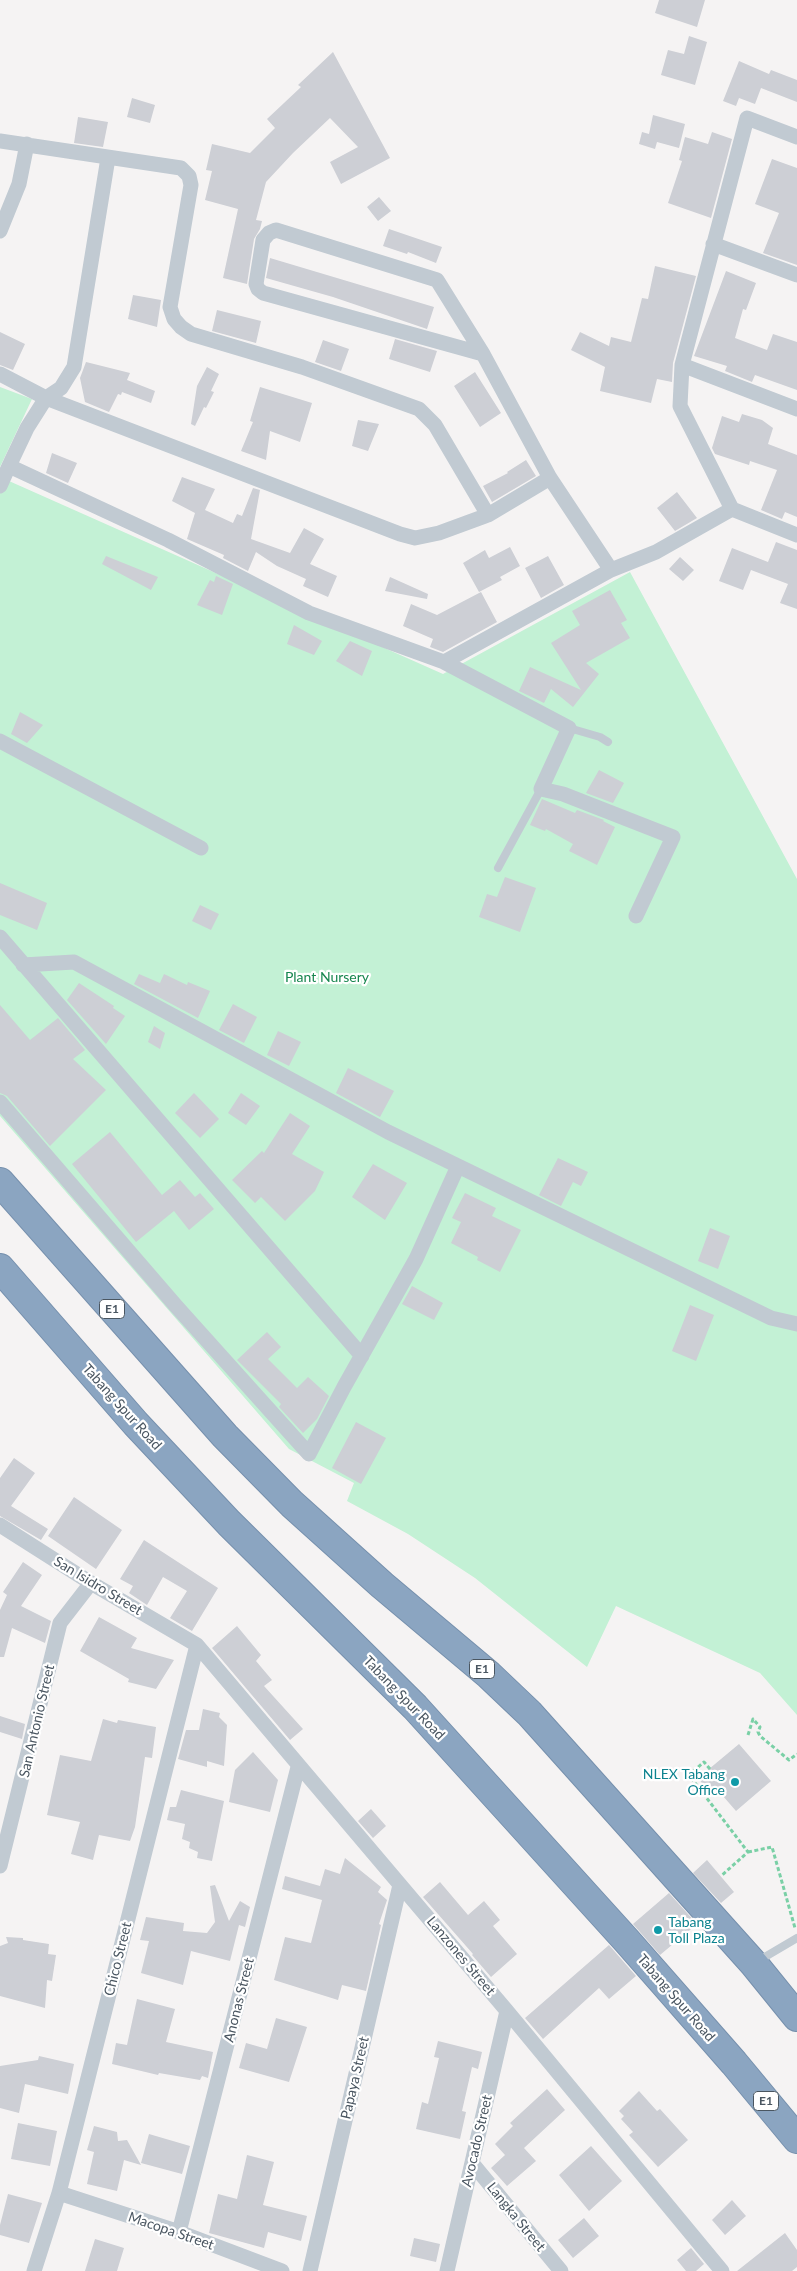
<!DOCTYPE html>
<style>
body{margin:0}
canvas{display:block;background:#f5f3f3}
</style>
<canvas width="797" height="2271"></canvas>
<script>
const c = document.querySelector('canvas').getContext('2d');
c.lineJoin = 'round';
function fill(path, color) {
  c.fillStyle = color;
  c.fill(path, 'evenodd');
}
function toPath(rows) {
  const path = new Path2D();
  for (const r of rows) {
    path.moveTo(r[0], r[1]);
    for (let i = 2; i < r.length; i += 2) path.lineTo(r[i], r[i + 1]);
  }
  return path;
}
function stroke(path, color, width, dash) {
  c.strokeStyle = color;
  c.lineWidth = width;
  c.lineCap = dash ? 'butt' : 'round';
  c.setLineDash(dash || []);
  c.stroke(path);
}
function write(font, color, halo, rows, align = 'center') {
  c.font = font + ' Lato,sans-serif';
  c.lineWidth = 4.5;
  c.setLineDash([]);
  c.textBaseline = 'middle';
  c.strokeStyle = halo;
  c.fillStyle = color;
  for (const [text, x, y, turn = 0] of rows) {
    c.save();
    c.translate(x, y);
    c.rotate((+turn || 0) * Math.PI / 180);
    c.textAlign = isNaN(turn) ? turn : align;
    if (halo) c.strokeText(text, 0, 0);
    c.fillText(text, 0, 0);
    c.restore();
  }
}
const green = toPath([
 [0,387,32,399,0,467],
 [0,477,443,674,630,572,797,879,797,1715,760,1673,616,1606,587,1667,475,1578,408,1534,347,1501,354,1483,289,1449,0,1116]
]);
const building = toPath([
 [659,0,705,0,697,27,655,13],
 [689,36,707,42,695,85,661,75,668,50,684,54],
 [333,52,390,158,341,184,330,162,358,147,330,118,293,153,266,182,256,220,262,221,260,229,254,239,247,284,223,278,238,209,205,200,212,171,206,170,212,144,250,153,275,128,267,119,301,87,298,85],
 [739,61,769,74,771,70,797,80,797,102,761,88,755,104,739,98,736,106,723,101],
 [132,98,155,105,150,123,127,117],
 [653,115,685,124,679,148,657,142,655,149,639,144,642,132,649,134],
 [78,117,108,122,103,147,74,143],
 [712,132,732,139,711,218,668,203,682,161,679,160,685,137,708,144],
 [772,159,797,168,797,265,763,253,779,213,755,204],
 [379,197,391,211,378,221,367,207],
 [389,229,442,247,436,263,408,252,407,254,383,246],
 [270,258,434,307,427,329,333,297,266,278],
 [655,266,696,276,673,363,672,382,657,379,651,403,600,391,605,367,571,350,580,332,609,346,611,337,631,342,642,298,648,299],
 [726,271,756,283,746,310,743,309,735,338,767,350,773,334,797,342,797,390,755,375,752,382,725,371,727,366,694,356],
 [133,295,161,300,157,327,128,319],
 [217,310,261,321,256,343,212,331],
 [0,332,25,344,13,370,0,365],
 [395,339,437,351,430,372,389,359],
 [323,340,349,349,341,371,315,362],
 [86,362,130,373,127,380,155,391,151,403,122,392,121,395,118,394,109,412,85,402,80,378],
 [207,367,219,374,211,391,214,392,206,408,204,407,195,426,191,424,197,386],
 [475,372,501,413,480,427,454,386],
 [260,387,312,403,300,442,270,431,266,460,241,451,253,422,250,421],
 [742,414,762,420,773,428,768,444,797,455,797,517,785,512,782,519,761,510,777,470,750,461,749,465,715,454,712,448,722,416,739,422],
 [358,420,379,424,368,451,352,446],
 [52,453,77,463,68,483,46,473],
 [526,460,536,476,492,502,483,486,508,473,507,472],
 [182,477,215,489,205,510,233,523,237,514,242,516,253,488,260,490,251,539,290,553,304,528,324,539,310,564,337,576,328,597,303,586,306,579,277,566,256,552,248,571,223,558,224,555,187,539,195,513,172,501],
 [677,492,697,518,675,531,657,508],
 [776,542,797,550,797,609,780,603,788,584,751,570,743,590,719,581,732,548,768,562],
 [510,547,520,566,500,577,502,580,479,592,463,563,485,550,489,558],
 [106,556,158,577,151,590,102,564],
 [548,556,564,585,541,598,525,568],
 [680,557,694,570,683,581,669,569],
 [216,576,233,584,222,615,197,605,210,580,214,582],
 [390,577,428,594,427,599,385,591],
 [610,590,627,620,621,623,630,638,586,663,599,674,573,707,551,689,544,703,519,691,530,667,581,690,551,643,580,625,572,611],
 [481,592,497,622,443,652,430,647,433,639,403,626,411,604,437,615],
 [294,625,322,641,314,655,287,644],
 [350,641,372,651,362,676,336,661],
 [20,712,43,725,27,743,11,734],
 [599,770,624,783,613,803,586,793],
 [542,799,575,813,577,810,604,820,603,821,615,827,597,865,569,851,573,844,546,829,545,831,530,825],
 [505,877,536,888,520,932,479,917,487,894,497,897],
 [0,883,47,903,37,930,0,915],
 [200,905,219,914,211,930,192,921],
 [139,974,160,983,164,974,187,985,188,982,210,991,198,1018,134,984],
 [79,983,114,1006,113,1008,125,1016,106,1044,67,1000],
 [233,1004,257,1017,244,1043,219,1030],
 [0,1005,30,1040,58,1018,85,1050,73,1059,106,1090,50,1146,7,1096,0,1093],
 [154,1026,165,1033,160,1049,148,1042],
 [278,1031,301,1042,289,1066,267,1055],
 [348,1068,394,1091,380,1117,336,1093],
 [194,1093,219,1119,200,1138,175,1113],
 [241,1093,260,1106,246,1125,228,1113],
 [290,1113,310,1126,292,1154,324,1172,315,1191,285,1221,261,1197,255,1203,232,1180,262,1151,264,1153],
 [110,1132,162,1195,180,1180,195,1197,200,1193,214,1209,189,1230,174,1211,136,1242,72,1164],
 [558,1158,588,1172,581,1186,573,1182,561,1206,539,1195],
 [373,1164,407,1183,385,1220,352,1197],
 [465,1193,496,1208,492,1216,521,1230,500,1272,477,1260,478,1257,451,1243,461,1222,452,1218],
 [710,1228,730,1236,718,1269,698,1261],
 [412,1286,443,1303,434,1320,402,1304],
 [690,1305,714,1315,696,1361,672,1351],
 [267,1332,281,1347,268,1359,297,1388,308,1377,329,1396,317,1419,303,1433,279,1407,281,1404,237,1360],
 [356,1422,386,1438,361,1484,332,1468],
 [14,1458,35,1473,11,1506,48,1529,41,1540,0,1516,0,1478],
 [74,1497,122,1530,96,1569,48,1536],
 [144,1540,218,1588,192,1631,170,1618,187,1591,163,1577,147,1605,129,1593,133,1586,120,1579],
 [23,1562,42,1575,21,1606,51,1621,45,1643,12,1628,4,1657,0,1657,0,1610,7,1595,3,1592],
 [99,1617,137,1638,131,1648,174,1660,156,1689,128,1682,129,1679,80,1651],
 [237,1626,261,1655,256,1661,272,1680,264,1686,303,1729,290,1740,212,1648],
 [203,1709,220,1713,219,1717,227,1725,224,1766,207,1761,207,1767,178,1759,186,1730,199,1730],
 [0,1716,25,1724,22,1739,0,1732],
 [103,1719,117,1723,118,1720,156,1727,152,1758,145,1757,135,1827,130,1841,99,1835,93,1860,71,1854,80,1822,47,1815,60,1755,91,1761],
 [739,1744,771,1781,736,1811,716,1788,705,1788,700,1780,703,1774],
 [253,1752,278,1780,270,1812,229,1802,235,1770],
 [181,1790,224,1801,212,1861,197,1858,198,1852,189,1848,190,1842,182,1839,185,1824,167,1820,170,1807,176,1807],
 [371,1809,386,1826,373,1838,358,1821],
 [345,1858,381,1887,378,1892,387,1900,379,1924,381,1925,366,1991,342,1985,338,2000,274,1980,285,1937,311,1943,322,1900,282,1889,285,1876,320,1886,325,1869,340,1874],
 [707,1860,734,1892,721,1903,693,1873],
 [440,1882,468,1915,484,1901,500,1920,493,1926,517,1954,491,1977,472,1955,473,1954,423,1897],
 [215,1885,229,1921,240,1901,250,1907,245,1927,239,1925,230,1961,191,1951,183,1985,141,1973,149,1941,140,1940,146,1917,184,1923,183,1931,207,1933,215,1922,210,1886],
 [669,1893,697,1924,660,1955,633,1924],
 [6,1937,23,1938,23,1940,49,1944,48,1954,56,1955,52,1981,47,1980,45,2008,0,1996,0,1946,8,1943],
 [609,1945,636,1976,609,1999,599,1988,543,2039,525,2018],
 [137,1999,175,2009,166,2042,213,2052,208,2078,202,2076,200,2080,159,2073,158,2075,112,2064,116,2043,127,2045],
 [276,2018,307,2027,289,2082,239,2068,246,2043,267,2049],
 [438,2041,482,2052,478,2069,472,2067,462,2111,466,2112,460,2139,416,2129,422,2102,428,2104,439,2058,434,2057],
 [39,2056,74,2064,68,2094,25,2084,19,2113,0,2108,0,2066,38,2060],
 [547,2089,565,2110,524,2148,536,2161,507,2186,491,2168,505,2155,495,2144,513,2126,510,2123],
 [639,2091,657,2111,660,2109,688,2140,658,2167,629,2135,633,2132,621,2119,624,2116,619,2111],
 [18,2123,57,2131,50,2166,11,2159],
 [94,2126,117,2132,118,2141,127,2140,141,2165,124,2160,117,2191,87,2184,94,2152,87,2150],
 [149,2134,190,2146,182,2174,141,2163],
 [591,2146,622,2181,589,2211,559,2175],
 [247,2155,274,2162,263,2205,307,2216,301,2241,268,2232,264,2248,209,2233,218,2194,237,2199],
 [8,2194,42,2203,29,2243,0,2235,0,2225],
 [732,2200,746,2216,725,2235,712,2220],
 [584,2218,599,2236,573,2258,558,2240],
 [785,2233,797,2250,797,2267,792,2271,737,2271],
 [414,2238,440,2244,436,2262,410,2256],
 [95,2239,124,2248,117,2271,85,2271],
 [691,2248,704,2264,696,2271,686,2271,677,2260]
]);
const path = toPath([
 [748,1735,753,1719,760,1727,758,1732,760,1736,789,1760,797,1754],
 [710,1769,704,1762,689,1775,748,1852,721,1876],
 [748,1852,772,1847,795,1928]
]);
const service = toPath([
 [569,728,600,737,608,742],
 [498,868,541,789],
 [758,1961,797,1938]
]);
const minor = toPath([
 [797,137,747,118,682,365,680,406,732,509,797,535],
 [0,141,181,168,189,176,191,185,170,307,174,319,181,327,191,334,302,367,419,409,435,425,488,515,439,533,415,538,400,534,46,398,0,374],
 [0,231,19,184,27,144],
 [713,244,797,275],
 [483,354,263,293,258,289,256,284,263,240,269,233,276,230,437,280,483,354,550,478,611,570],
 [682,365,797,409],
 [9,466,27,428,46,398,61,388,74,367,108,158],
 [0,486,9,466,168,540,309,613,444,662,611,570,656,552,732,509],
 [488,515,550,478],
 [444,662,569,728,541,789,563,794,673,837,636,916],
 [0,741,201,848],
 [0,937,362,1356],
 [23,965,74,962,388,1132,771,1318,797,1324],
 [0,1102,176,1306,309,1454,344,1387,416,1259,458,1166],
 [0,1525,91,1583,197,1645,507,2011,722,2271],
 [0,1866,60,1623,91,1583],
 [472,2163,561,2271],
 [59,2193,179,2232,282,2271],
 [179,2232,298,1767],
 [34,2271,59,2193,197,1645],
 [310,2271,400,1885],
 [447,2271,507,2011]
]);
const motorway = toPath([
 [0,1182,225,1436,292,1504,382,1585,489,1675,529,1713,754,1964,797,2017],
 [0,1268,136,1424,229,1523,415,1707,627,1941,734,2063,797,2139]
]);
const markers = [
 [735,1782,5,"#0f9aa8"],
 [658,1930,5,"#0f9aa8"]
];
const shields = [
 [112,1309,25],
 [482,1669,25],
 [766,2101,25]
];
const shieldNames = [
 ["E1",112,1309],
 ["E1",482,1669],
 ["E1",766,2101]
];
const parkNames = [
 ["Plant Nursery",327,977]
];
const streetNames = [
 ["Tabang Spur Road",122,1407,48],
 ["San Isidro Street",98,1586,31],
 ["Tabang Spur Road",404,1698,46],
 ["San Antonio Street",37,1721,-77],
 ["Lanzones Street",461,1956,50],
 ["Chico Street",118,1959,-76],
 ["Tabang Spur Road",676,1998,49],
 ["Anonas Street",239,2000,-76],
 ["Papaya Street",355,2078,-77],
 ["Avocado Street",477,2141,-77],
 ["Langka Street",516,2217,51],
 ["Macopa Street",171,2231,19]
];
const cultureNames = [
 ["NLEX Tabang",725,1774],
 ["Office",725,1790],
 ["Tabang",668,1922,"left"],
 ["Toll Plaza",668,1938,"left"]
];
fill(green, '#c3f1d5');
fill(building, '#cdcfd5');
stroke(motorway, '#7690ad', 30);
stroke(path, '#7ad0a6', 3, [4, 2.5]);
stroke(service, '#c1cad2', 8);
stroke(minor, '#c1cad2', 15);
stroke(motorway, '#8ba5c1', 28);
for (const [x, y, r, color] of markers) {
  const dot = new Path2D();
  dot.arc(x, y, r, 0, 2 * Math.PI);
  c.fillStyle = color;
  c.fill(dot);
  stroke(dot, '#fff', 2);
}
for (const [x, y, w] of shields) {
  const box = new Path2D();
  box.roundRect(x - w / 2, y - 9.5, w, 19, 4);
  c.fillStyle = '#fff';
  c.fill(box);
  stroke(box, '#4a5661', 1);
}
write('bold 12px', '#4a5661', null, shieldNames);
write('14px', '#17864f', '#fff', parkNames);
write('14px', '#4a5661', '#fff', streetNames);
write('14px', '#0d838f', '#fff', cultureNames, 'right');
</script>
